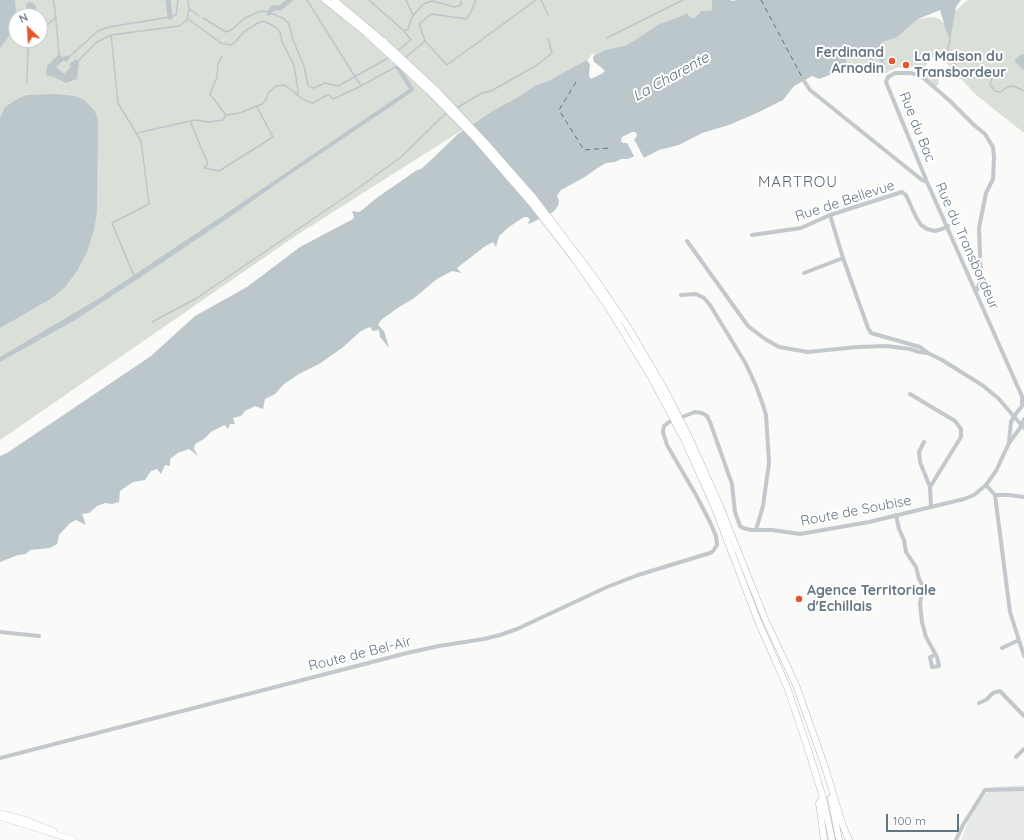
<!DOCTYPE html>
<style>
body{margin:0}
#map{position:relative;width:1024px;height:840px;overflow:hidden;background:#fafaf8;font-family:Quicksand,sans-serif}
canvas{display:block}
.north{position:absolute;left:8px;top:8px;width:40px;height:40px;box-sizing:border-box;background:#fff;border:1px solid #c1c8cd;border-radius:50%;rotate:335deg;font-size:11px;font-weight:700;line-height:16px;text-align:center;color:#657683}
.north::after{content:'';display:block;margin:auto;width:14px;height:18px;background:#e4572e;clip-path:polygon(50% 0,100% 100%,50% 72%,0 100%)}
.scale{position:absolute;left:886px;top:814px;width:73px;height:18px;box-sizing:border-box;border:2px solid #657683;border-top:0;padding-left:5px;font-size:12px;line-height:14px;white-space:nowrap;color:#657683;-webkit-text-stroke:3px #fff;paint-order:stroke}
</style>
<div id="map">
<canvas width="1024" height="840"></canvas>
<div class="north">N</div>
<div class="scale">100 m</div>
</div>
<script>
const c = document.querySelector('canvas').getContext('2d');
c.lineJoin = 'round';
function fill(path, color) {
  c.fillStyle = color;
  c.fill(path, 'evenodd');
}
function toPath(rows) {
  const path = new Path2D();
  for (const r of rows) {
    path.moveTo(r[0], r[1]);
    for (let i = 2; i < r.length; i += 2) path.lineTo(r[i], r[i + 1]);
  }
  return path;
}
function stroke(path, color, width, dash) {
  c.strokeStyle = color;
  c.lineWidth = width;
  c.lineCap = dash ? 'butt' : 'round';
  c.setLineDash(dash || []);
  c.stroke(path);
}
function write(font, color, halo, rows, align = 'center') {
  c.font = font + ' Quicksand,sans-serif';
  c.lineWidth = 4;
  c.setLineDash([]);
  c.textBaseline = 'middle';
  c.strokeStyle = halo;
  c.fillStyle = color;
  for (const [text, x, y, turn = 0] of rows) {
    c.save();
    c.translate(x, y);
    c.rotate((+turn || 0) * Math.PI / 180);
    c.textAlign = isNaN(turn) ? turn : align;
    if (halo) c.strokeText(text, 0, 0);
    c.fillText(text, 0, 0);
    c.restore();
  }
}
const built = toPath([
 [1024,785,1024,840,961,840,969,820,978,802,993,787]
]);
const green = toPath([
 [0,0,712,0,712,9,710,11,701,11,695,18,691,18,687,13,679,17,659,24,627,45,605,50,548,81,536,85,518,97,492,111,297,235,0,440],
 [16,16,40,16,40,40,16,40],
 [969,0,1024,0,1024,133,975,94,944,60,932,57,922,70,917,67,896,68,886,73,880,74,877,74,871,70,864,68,847,67,846,63,847,57,858,51,865,55,873,65,872,54,875,52,883,65,884,59,880,48,882,42,896,38,918,19,934,17,941,20,943,23,966,1],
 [937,70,940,74,938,85,936,86,934,86,925,77,929,71]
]);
const water = toPath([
 [0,0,15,0,16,11,10,35,0,48],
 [712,0,730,0,732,1,737,0,961,0,956,7,950,40,946,30,940,10,918,19,896,38,882,42,880,48,884,59,883,66,875,52,872,54,874,66,865,55,858,51,847,57,846,63,849,71,840,71,819,79,812,76,794,86,783,100,757,113,729,125,702,133,679,145,659,150,642,159,639,154,628,159,621,159,615,162,606,163,596,169,585,177,561,190,557,196,559,201,558,206,553,212,529,224,528,223,530,220,528,217,524,217,509,227,499,236,496,247,493,242,484,247,457,268,461,273,452,271,437,279,413,299,399,307,381,320,378,325,384,331,389,348,380,337,379,330,373,331,370,327,361,331,342,348,319,364,299,374,284,384,275,394,265,399,263,409,255,406,245,411,241,416,233,418,235,424,230,424,228,429,225,425,212,431,204,439,195,444,194,449,198,456,189,449,178,453,170,459,170,466,165,465,161,474,157,469,151,471,145,480,133,482,120,491,119,502,112,504,105,503,97,506,89,513,82,514,86,525,76,520,70,523,59,535,57,544,50,548,30,550,26,554,18,555,0,562,0,456,7,453,151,356,195,316,247,287,300,247,353,219,354,217,352,211,359,212,362,210,378,197,417,170,421,169,431,160,458,134,492,111,518,97,536,85,548,81,605,50,627,45,659,24,679,17,687,13,691,18,695,18,701,11,710,11,712,9],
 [31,2,36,6,37,16,26,16,26,6,27,3],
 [59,54,61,58,70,56,70,58,66,62,64,60,56,67,64,74,71,67,69,64,76,59,79,62,77,79,66,83,54,77,46,75,47,66],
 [1024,54,1024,70,1015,62,1015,60,1020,55],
 [398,64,415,90,292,173,221,223,136,280,75,320,0,362,0,357,98,299,218,219,409,89,395,67],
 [55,94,75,96,84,100,94,110,98,119,97,212,94,230,87,252,77,271,65,287,52,298,0,328,0,118,5,107,19,98,27,95]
]);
const pier = toPath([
 [594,53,593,58,594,62,602,68,605,71,603,73,591,79,589,76,590,64,587,61,591,55],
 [632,132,635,132,637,134,636,138,634,139,645,160,643,161,641,160,638,157,635,158,627,143,623,143,621,141,622,137]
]);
const stream = toPath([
 [53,0,55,9,59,54,61,58,70,56,98,31,109,27,170,17,176,15,178,0],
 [307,0,361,86,397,66],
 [369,0,404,31,408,29,412,17,423,4,432,1,455,7,461,5,461,0],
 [406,0,413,15],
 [475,0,475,3,467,19,431,14,419,24,425,41,447,65,536,0],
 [541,0,548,15],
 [189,9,199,16],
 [203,18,226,32,231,30,245,18,258,12,265,11,283,18,289,24,293,40,304,66,308,85,311,87,314,88,325,83,338,86,390,57],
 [187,20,189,9,188,0],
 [40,32,56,17],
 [111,35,118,103,141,141,149,204,112,223,134,276],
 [607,38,683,0],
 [950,40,948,47,949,57,956,65,955,72,959,78,970,78,984,73,990,73,992,78,990,84,995,91,1001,92,1007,87,1014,86,1024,91],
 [396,52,411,40,404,31],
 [222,56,218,64,217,77,210,94,226,115,240,113,262,104,265,101,269,92,276,86,285,85,304,100,313,103,327,95,329,95,333,99,361,86],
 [405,58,425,41],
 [78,61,97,42,111,35,179,26,188,19,221,43,230,45,233,44,245,31,258,23,264,21,277,28,280,32,282,42,294,65,298,90,297,95],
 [27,82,28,44,32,40],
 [455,109,482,93,491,91,537,65,552,53,548,38],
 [190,121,208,164,204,168,219,171,273,137,257,107],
 [137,133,195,120,209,122,223,120,226,115],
 [152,322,197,298,357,189,401,157,444,115,449,113]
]);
const canal = toPath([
 [168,0,170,17],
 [269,13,273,8,280,8,290,0]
]);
const ferry = toPath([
 [761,0,803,79],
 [576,82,559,110,584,150,609,148]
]);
const minor = toPath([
 [804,81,810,90,922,180,927,182],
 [830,215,843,258,868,328,871,333,920,347,928,353,942,360,982,385,998,398,1024,428],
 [752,235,801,228,830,215,902,192,906,195,916,217,921,225,927,229,935,231,942,229,948,226],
 [687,241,748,326,765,339,779,347,808,352,857,347,887,346,910,349,919,352,928,353],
 [804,273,843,258],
 [976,292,981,280,979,228,986,193,993,179,994,158,993,147,985,134,974,125,950,101,920,75,910,73,895,73,888,77,886,82,927,182,1024,401],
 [681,295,696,294,704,298,710,305,746,364,756,386,763,405,766,415,769,463,763,506,756,530],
 [910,394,955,421,961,429,961,437,930,487,931,507],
 [924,442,919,452,920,462,930,487],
 [1009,442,1011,422,1014,416,1022,406,1022,399],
 [986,485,995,495,1009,495,1024,497],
 [995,495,1010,612,1024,656],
 [896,515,899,529,904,540,906,552,916,567,919,579,923,586,920,604,922,622,926,637,937,657,939,666,932,667,930,657,935,655],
 [0,632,39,636],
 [1002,648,1019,640],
 [979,703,986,700,993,693,1000,691,1024,716],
 [1016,757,1024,749],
 [0,758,407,653,439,646,484,639,500,635,517,629,607,587,638,575,710,553,713,551,717,545,716,536,710,522,696,495,667,445,663,432,664,426,669,422,695,412,702,413,707,416,710,422,732,484,735,512,740,526,743,528,751,530,772,530,800,534,869,522,964,499,974,495,986,485,996,471,1009,443,1020,428,1024,419],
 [956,840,963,825,985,790,1024,789]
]);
const secondary = toPath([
 [0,813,26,820,54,831],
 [0,817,74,840]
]);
const primary = toPath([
 [689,437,720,506,765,619,796,685,825,767],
 [684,439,714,506,758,621,787,687,807,746,823,798]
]);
const trunk = toPath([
 [825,767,843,826,849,840],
 [823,798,819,803,824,840],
 [823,798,832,840],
 [831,798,839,840]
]);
const primaryBridge = toPath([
 [325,0,366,33,428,90,475,138,532,204,573,257,608,307,651,377,684,439],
 [334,0,382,40,438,92,484,141,534,198,592,274,628,327,665,390,689,437]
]);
const markers = [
 [892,61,4,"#e4572e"],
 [906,65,4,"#e4572e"],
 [799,599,4,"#e4572e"]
];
const poiNames = [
 ["Ferdinand",884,53,"right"],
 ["Arnodin",884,69,"right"],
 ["La Maison du",914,57],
 ["Transbordeur",914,73],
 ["Agence Territoriale",807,591],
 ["d'Echillais",807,607]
];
const streetNames = [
 ["Rue du Bac",917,127,68],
 ["Rue de Bellevue",845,201,-18],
 ["Rue du Transbordeur",967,246,66],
 ["Route de Soubise",856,511,-11],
 ["Route de Bel-Air",360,654,-14]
];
const waterNames = [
 ["La Charente",671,77,-29]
];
const neighbourhoodNames = [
 ["MARTROU",798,182]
];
fill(built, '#e8e9e9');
fill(green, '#dadfd7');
fill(water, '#bbc7cb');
fill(pier, '#fafaf8');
stroke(stream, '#bbc7cb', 1.5);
stroke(canal, '#bbc7cb', 5);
stroke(ferry, '#60757c', 1, [5, 4]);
stroke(secondary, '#b3babf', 6);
stroke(primary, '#b5babe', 7);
stroke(trunk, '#b4b9bd', 7);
stroke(minor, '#c3c8cc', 4);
stroke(secondary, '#fff', 5.5);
stroke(primary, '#fff', 6);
stroke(trunk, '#fff', 6);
stroke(primaryBridge, '#b5babe', 7, []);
stroke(primaryBridge, '#fff', 6);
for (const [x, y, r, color] of markers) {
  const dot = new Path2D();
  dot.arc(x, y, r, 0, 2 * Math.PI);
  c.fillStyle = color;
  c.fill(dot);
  stroke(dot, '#fff', 1.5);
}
write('bold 14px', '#657683', '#fff', poiNames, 'left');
write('14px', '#657683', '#fff', streetNames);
write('italic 15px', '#60757c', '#fff', waterNames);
c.letterSpacing = '1px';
write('15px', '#57646e', '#fff', neighbourhoodNames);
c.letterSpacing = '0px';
</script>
